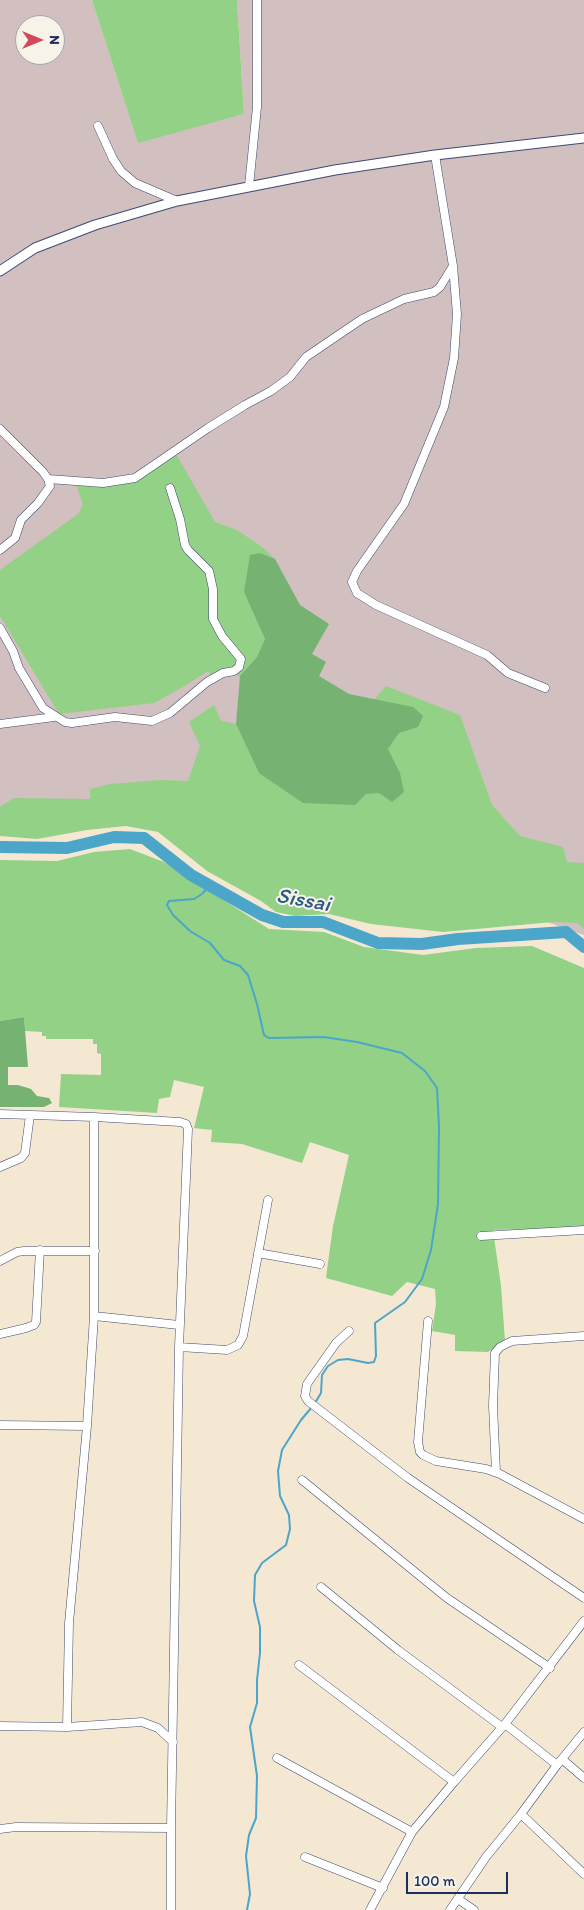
<!DOCTYPE html>
<style>
body{margin:0}
#map{position:relative;width:584px;height:1910px;overflow:hidden;background:#f4e8d3;font-family:Itim,sans-serif}
canvas{display:block}
.north{position:absolute;left:15px;top:15px;width:50px;height:50px;box-sizing:border-box;background:#f7f3e8;border:1px solid #9fa5b1;border-radius:50%;rotate:90deg;font-size:14px;font-weight:700;line-height:20px;text-align:center;color:#1b2f5e}
.north::after{content:'';display:block;margin:auto;width:18px;height:22px;background:#d1495b;clip-path:polygon(50% 0,100% 100%,50% 72%,0 100%)}
.scale{position:absolute;left:406px;top:1872px;width:102px;height:22px;box-sizing:border-box;border:2px solid #1b2f5e;border-top:0;padding-left:6px;font-size:15px;line-height:18px;white-space:nowrap;color:#1b2f5e;-webkit-text-stroke:4px #f7f3e8;paint-order:stroke}
</style>
<div id="map">
<canvas width="584" height="1910"></canvas>
<div class="north">N</div>
<div class="scale">100 m</div>
</div>
<script>
const c = document.querySelector('canvas').getContext('2d');
c.lineJoin = 'round';
function fill(path, color) {
  c.fillStyle = color;
  c.fill(path, 'evenodd');
}
function toPath(rows) {
  const path = new Path2D();
  for (const r of rows) {
    path.moveTo(r[0], r[1]);
    for (let i = 2; i < r.length; i += 2) path.lineTo(r[i], r[i + 1]);
  }
  return path;
}
function stroke(path, color, width, dash) {
  c.strokeStyle = color;
  c.lineWidth = width;
  c.lineCap = dash ? 'butt' : 'round';
  c.setLineDash(dash || []);
  c.stroke(path);
}
function write(font, color, halo, rows, align = 'center') {
  c.font = font + ' Itim,sans-serif';
  c.lineWidth = 4;
  c.setLineDash([]);
  c.textBaseline = 'middle';
  c.strokeStyle = halo;
  c.fillStyle = color;
  for (const [text, x, y, turn = 0] of rows) {
    c.save();
    c.translate(x, y);
    c.rotate((+turn || 0) * Math.PI / 180);
    c.textAlign = isNaN(turn) ? turn : align;
    if (halo) c.strokeText(text, 0, 0);
    c.fillText(text, 0, 0);
    c.restore();
  }
}
const industrial = toPath([
 [0,0,92,0,138,142,244,114,237,0,584,0,584,935,530,916,159,822,0,826],
 [25,25,55,25,55,55,25,55]
]);
const green = toPath([
 [92,0,237,0,244,114,138,143],
 [176,454,215,522,237,530,262,547,275,559,260,553,244,592,265,639,257,657,240,676,222,672,211,677,208,671,183,687,154,703,59,714,0,616,0,570,78,514,83,505,76,484,101,486,136,482],
 [386,686,460,715,492,805,520,836,563,847,567,862,584,863,584,929,577,923,553,922,443,932,371,924,329,914,295,916,276,912,261,901,207,871,158,832,126,826,87,830,37,839,0,836,0,807,14,798,90,799,90,789,110,784,160,780,188,781,200,746,189,722,214,705,221,721,236,724,259,773,366,794,379,793,400,773,388,749,399,733,418,727,385,703,374,700],
 [130,849,164,862,269,929,324,932,364,947,423,955,476,948,532,946,584,968,584,1228,493,1230,501,1286,505,1341,488,1352,455,1351,455,1335,432,1331,436,1304,435,1289,407,1282,392,1296,326,1278,333,1226,349,1155,310,1142,302,1163,242,1144,211,1142,212,1130,194,1128,204,1087,174,1080,170,1097,159,1099,157,1113,59,1107,61,1074,101,1075,101,1054,97,1053,97,1044,93,1044,93,1039,46,1039,46,1036,42,1036,42,1032,25,1031,24,1017,0,1021,0,860,57,861,94,852]
]);
const forest = toPath([
 [260,553,275,559,300,605,329,624,312,654,326,662,319,676,349,694,413,707,423,716,418,727,399,733,388,749,400,773,404,792,392,802,379,793,366,794,355,805,303,803,259,773,236,724,240,676,257,657,265,639,244,592,250,555],
 [24,1017,28,1067,8,1067,8,1085,18,1085,31,1089,37,1096,49,1098,52,1103,44,1107,0,1107,0,1021]
]);
const stream = toPath([
 [210,885,202,894,194,899,169,901,167,905,173,915,190,931,210,943,224,960,240,966,248,975,257,1004,264,1035,269,1038,324,1037,357,1042,402,1053,425,1071,437,1088,439,1126,438,1204,431,1250,422,1279,405,1302,375,1323,376,1356,374,1362,368,1363,348,1359,338,1360,328,1366,322,1375,321,1393,315,1403],
 [247,1910,250,1894,246,1856,249,1835,256,1818,257,1776,250,1727,257,1703,257,1680,260,1653,260,1627,254,1601,255,1575,262,1563,286,1545,290,1529,289,1515,280,1496,278,1471,282,1450,301,1420,312,1407]
]);
const river = toPath([
 [0,847,67,848,114,837,144,838,191,875,262,915,283,922,323,922,378,943,422,944,458,939,566,932,584,947]
]);
const minor = toPath([
 [98,126,113,159,121,171,135,183,177,201],
 [435,155,453,266,457,314,454,358,444,407,404,504,357,571,352,582,357,593,376,605,487,655,508,673,545,688],
 [249,186,257,107,257,0],
 [0,429,43,472,48,479,50,486,38,503,21,520,15,538,0,550],
 [48,479,103,483,135,478,208,428,245,405,271,391,290,377,306,357,362,319,404,299,434,292,440,287,453,266],
 [0,628,13,651,19,668,43,708,65,722,72,723,115,717,152,721,170,713,207,682,223,673,234,671,239,667,241,659,222,636,213,619,213,589,209,571,188,550,185,545,180,519,170,488],
 [0,724,54,717],
 [0,1114,94,1117,180,1122,186,1124,188,1129,179,1347,171,1828,171,1910],
 [0,1167,21,1158,25,1153,30,1115],
 [481,1236,584,1230],
 [258,1253,320,1264],
 [0,1261,17,1252,24,1251,95,1251],
 [94,1316,179,1325],
 [428,1321,418,1442,420,1452,423,1455,436,1461,486,1469,500,1474,584,1519],
 [349,1331,336,1343,307,1384,305,1396,308,1401,408,1478,584,1598],
 [0,1334,26,1328,34,1325,36,1322,40,1250],
 [179,1347,227,1350,238,1345,243,1336,268,1200],
 [0,1425,87,1426],
 [496,1472,493,1406,495,1353,500,1347,512,1341,584,1336],
 [302,1480,447,1598,550,1668],
 [321,1587,398,1650,502,1727],
 [299,1665,454,1782],
 [505,1724,557,1765],
 [0,1726,67,1727,142,1722,158,1728,173,1742],
 [67,1727,69,1623,87,1426,94,1316,94,1117],
 [277,1758,412,1832],
 [562,1759,584,1778],
 [521,1814,584,1874],
 [0,1829,16,1827,171,1828],
 [305,1857,383,1888],
 [458,1899,474,1910],
 [370,1910,412,1832,454,1782,505,1724,584,1621],
 [450,1910,486,1857,521,1814,557,1765,584,1732]
]);
const tertiary = toPath([
 [0,271,35,248,95,225,177,201,335,170,435,155,584,138]
]);
const waterNames = [
 ["Sissai",303,901,10]
];
fill(industrial, '#d2bfc0');
fill(green, '#93d186');
fill(forest, '#76b373');
stroke(stream, '#4ba6c9', 2);
stroke(river, '#4ba6c9', 12);
stroke(minor, '#3c4b70', 9);
stroke(tertiary, '#3c4b70', 11);
stroke(minor, '#fff', 8);
stroke(tertiary, '#fff', 9);
write('italic 22px', '#2c5983', '#f7f3e8', waterNames);
</script>
